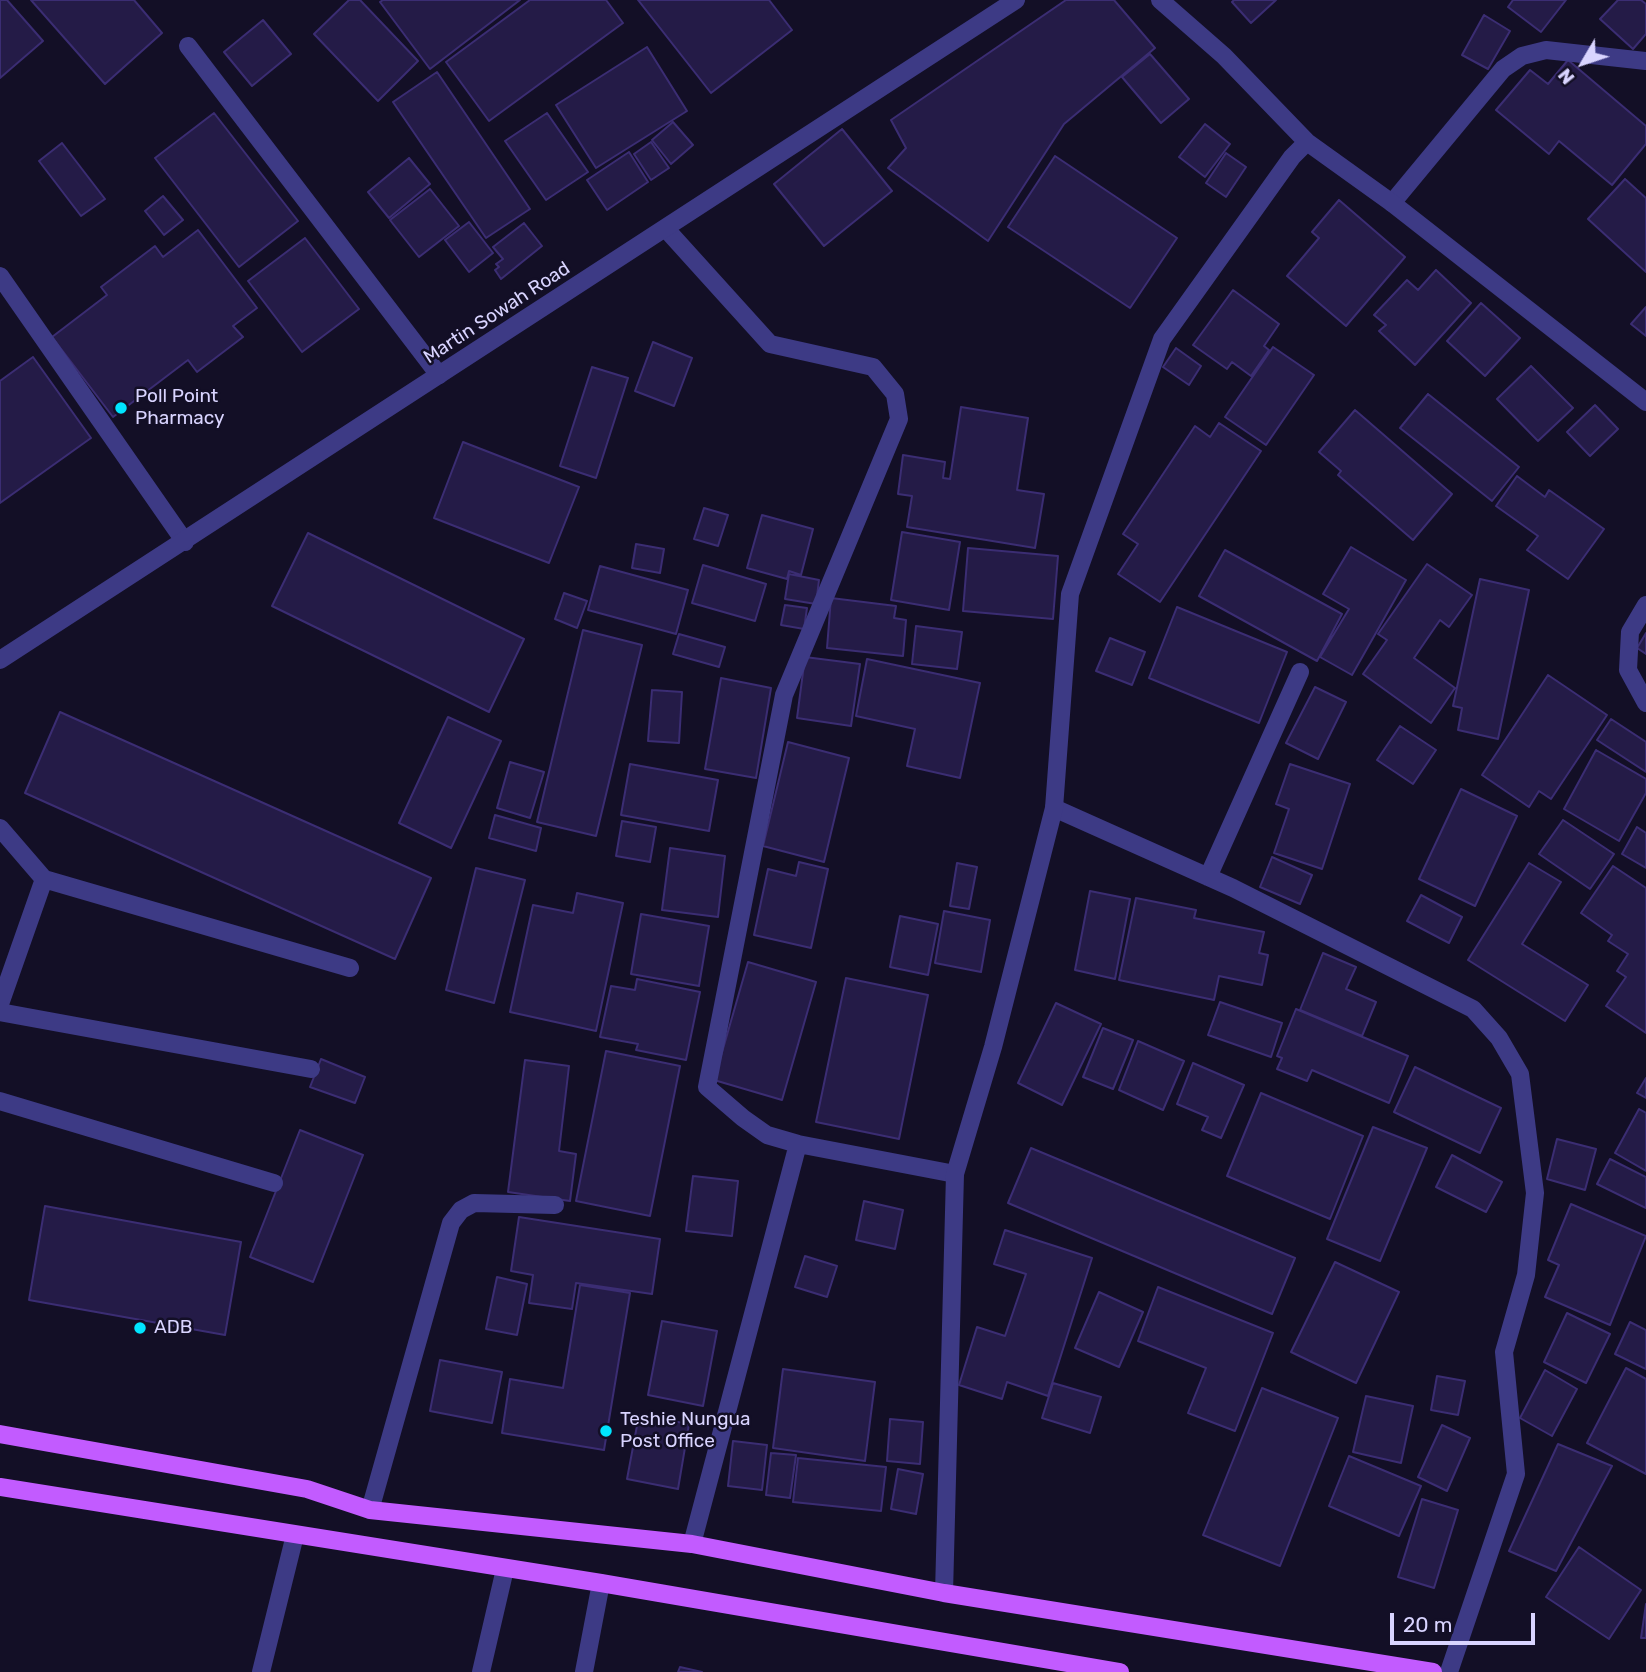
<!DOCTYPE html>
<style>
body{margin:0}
#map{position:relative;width:1646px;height:1672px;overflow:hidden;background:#130f26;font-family:Rubik,sans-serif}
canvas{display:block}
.north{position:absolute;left:1548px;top:28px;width:70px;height:70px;-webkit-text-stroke:5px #130f26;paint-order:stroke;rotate:231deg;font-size:19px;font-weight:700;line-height:28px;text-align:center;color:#d9d4ff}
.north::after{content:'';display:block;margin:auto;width:24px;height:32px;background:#d9d4ff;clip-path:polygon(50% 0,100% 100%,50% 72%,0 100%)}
.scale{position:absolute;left:1390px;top:1613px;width:145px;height:32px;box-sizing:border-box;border:4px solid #d9d4ff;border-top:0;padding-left:9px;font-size:21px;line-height:24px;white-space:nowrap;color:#d9d4ff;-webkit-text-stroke:5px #130f26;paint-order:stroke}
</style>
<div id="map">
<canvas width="1646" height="1672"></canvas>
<div class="north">N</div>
<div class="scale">20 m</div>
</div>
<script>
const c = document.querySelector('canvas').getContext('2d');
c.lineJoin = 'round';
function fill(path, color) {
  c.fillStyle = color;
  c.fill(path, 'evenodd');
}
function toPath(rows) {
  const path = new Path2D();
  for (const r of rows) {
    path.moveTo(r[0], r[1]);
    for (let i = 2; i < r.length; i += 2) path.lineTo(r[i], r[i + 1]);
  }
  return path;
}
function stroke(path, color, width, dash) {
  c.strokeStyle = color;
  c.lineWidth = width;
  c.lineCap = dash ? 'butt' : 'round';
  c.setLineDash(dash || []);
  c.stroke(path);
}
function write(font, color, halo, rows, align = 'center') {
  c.font = font + ' Rubik,sans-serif';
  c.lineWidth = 5;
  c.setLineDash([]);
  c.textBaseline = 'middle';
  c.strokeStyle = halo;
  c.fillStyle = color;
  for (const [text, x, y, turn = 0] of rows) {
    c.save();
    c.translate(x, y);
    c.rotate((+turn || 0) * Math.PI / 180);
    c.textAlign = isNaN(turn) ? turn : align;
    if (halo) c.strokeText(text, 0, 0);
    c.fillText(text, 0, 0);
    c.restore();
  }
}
const building = toPath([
 [0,0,7,0,43,41,0,78,0,0],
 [31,0,134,0,162,33,105,84,31,0],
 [349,0,360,0,418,61,378,101,314,34,349,0],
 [383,0,520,0,430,69,380,2,383,0],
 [530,0,606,0,623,23,489,121,446,62,530,0],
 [638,0,769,0,792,30,711,93,638,0],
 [1066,0,1114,0,1155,48,1064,124,988,241,888,168,906,148,891,120,1066,0],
 [1234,0,1276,0,1251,23,1232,2,1234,0],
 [1513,0,1566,0,1541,32,1508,7,1513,0],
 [1618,0,1641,0,1646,4,1646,34,1633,49,1600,19,1618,0],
 [1484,15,1510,31,1488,69,1462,55,1484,15],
 [263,20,291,54,252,86,224,52,263,20],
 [647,47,687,111,596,168,556,105,647,47],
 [1150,54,1189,99,1161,123,1122,77,1150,54],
 [1568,60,1646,126,1646,144,1612,185,1559,141,1549,154,1496,110,1530,70,1548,84,1568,60],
 [437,72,530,209,486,238,393,102,437,72],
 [214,113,298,221,239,267,155,158,214,113],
 [547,113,588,172,546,200,505,141,547,113],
 [673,122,693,145,671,164,652,140,673,122],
 [1205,124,1230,144,1205,177,1179,157,1205,124],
 [842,129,892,191,824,246,774,184,842,129],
 [651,142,669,168,651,180,634,154,651,142],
 [62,143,105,199,81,216,39,161,62,143],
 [629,152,648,182,607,210,587,180,629,152],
 [1226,153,1246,167,1226,197,1206,183,1226,153],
 [1055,156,1177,238,1130,308,1008,227,1055,156],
 [409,158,430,184,389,218,368,192,409,158],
 [1625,179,1646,198,1646,272,1588,219,1625,179],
 [430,189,459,226,419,257,390,220,430,189],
 [163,196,183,220,164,235,145,211,163,196],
 [1339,200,1405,257,1346,326,1287,276,1319,238,1312,232,1339,200],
 [469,222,493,253,469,272,445,240,469,222],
 [524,223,542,246,501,279,495,270,499,267,496,264,503,259,493,247,524,223],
 [198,230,257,308,233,326,243,337,197,372,188,360,113,417,52,337,107,295,101,287,155,246,163,257,198,230],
 [305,238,359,309,302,352,248,281,305,238],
 [1436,270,1471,303,1415,365,1379,331,1386,325,1374,315,1407,280,1418,290,1436,270],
 [1233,290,1279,324,1264,346,1269,350,1251,376,1232,362,1227,369,1193,345,1233,290],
 [1481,303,1520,338,1485,376,1447,341,1481,303],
 [1646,307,1646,336,1631,324,1646,307],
 [653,342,692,358,674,406,635,391,653,342],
 [1273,347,1314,375,1266,445,1225,417,1273,347],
 [1176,348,1201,366,1189,385,1163,367,1176,348],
 [33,357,91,438,0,503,0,381,33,357],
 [1531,366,1573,408,1538,441,1497,399,1531,366],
 [592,367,628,378,596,478,560,466,592,367],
 [1428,394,1519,467,1492,501,1400,428,1428,394],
 [1595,405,1618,429,1590,456,1567,432,1595,405],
 [961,407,1028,418,1017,490,1044,494,1035,548,907,527,912,496,898,494,903,455,945,462,943,478,950,479,961,407],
 [1355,410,1452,494,1413,540,1338,475,1341,471,1319,452,1355,410],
 [1219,423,1261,451,1160,602,1118,574,1138,544,1123,534,1195,426,1210,437,1219,423],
 [463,442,579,487,549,563,434,518,463,442],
 [1517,476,1545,497,1549,490,1604,529,1568,579,1527,550,1538,536,1496,506,1517,476],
 [704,508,728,515,718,546,694,539,704,508],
 [762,515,813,529,801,575,789,571,787,579,747,568,762,515],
 [902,532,960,542,949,610,891,600,902,532],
 [308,533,524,639,489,712,272,606,308,533],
 [636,544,664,549,660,573,632,568,636,544],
 [1351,547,1406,580,1352,675,1320,657,1349,609,1323,594,1351,547],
 [968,548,1058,556,1053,619,963,611,968,548],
 [1225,550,1342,614,1317,661,1199,596,1225,550],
 [1427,564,1472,595,1449,627,1440,620,1414,658,1455,688,1431,723,1363,674,1387,640,1378,634,1427,564],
 [703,565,766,584,755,621,692,603,703,565],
 [600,566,688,590,676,634,588,610,600,566],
 [789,574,819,580,816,604,785,599,789,574],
 [1480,579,1529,590,1498,739,1458,730,1462,708,1453,706,1480,579],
 [564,593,587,601,577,628,555,619,564,593],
 [831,598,896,606,894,618,906,620,903,656,827,648,831,598],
 [785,605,807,608,804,629,781,625,785,605],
 [1177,607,1287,652,1259,723,1149,678,1177,607],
 [916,626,962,632,957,669,912,664,916,626],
 [583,630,642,645,596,836,537,822,583,630],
 [1646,633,1646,654,1637,648,1646,633],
 [679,634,725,647,719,667,673,654,679,634],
 [1110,638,1145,652,1132,685,1096,671,1110,638],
 [805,657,860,664,851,726,797,718,805,657],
 [867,659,980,683,960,778,907,766,915,729,856,716,867,659],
 [1548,675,1607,715,1551,799,1539,791,1529,807,1482,775,1548,675],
 [721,678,771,688,756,778,705,769,721,678],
 [1315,687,1346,702,1318,759,1286,743,1315,687],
 [652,690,682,692,679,743,648,741,652,690],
 [60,712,431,878,395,959,25,793,60,712],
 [448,717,501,741,451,848,399,823,448,717],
 [1611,719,1646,742,1646,772,1597,740,1611,719],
 [1400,726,1436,750,1413,784,1377,760,1400,726],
 [788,742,849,758,824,862,763,846,788,742],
 [1596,750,1646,779,1646,793,1619,841,1564,809,1596,750],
 [510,762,544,772,530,818,497,808,510,762],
 [630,764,718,780,709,831,621,815,630,764],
 [1290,764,1350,784,1322,869,1274,853,1289,809,1276,804,1290,764],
 [1461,789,1517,816,1475,906,1419,879,1461,789],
 [495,815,541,828,536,851,489,838,495,815],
 [1563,820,1614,854,1590,889,1539,854,1563,820],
 [622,821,656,827,650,862,616,856,622,821],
 [1637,827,1646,833,1646,868,1622,854,1637,827],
 [670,848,725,856,718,917,662,910,670,848],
 [1272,857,1312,875,1300,904,1260,887,1272,857],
 [799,862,828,869,811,948,754,935,768,869,796,876,799,862],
 [957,863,977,867,969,909,950,906,957,863],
 [1529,863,1561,882,1522,944,1588,985,1565,1021,1468,960,1529,863],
 [1613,866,1646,888,1646,1033,1606,1006,1626,977,1617,971,1628,954,1608,941,1612,935,1581,913,1613,866],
 [476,868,525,880,494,1003,446,990,476,868],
 [1090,891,1130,899,1115,979,1075,970,1090,891],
 [577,893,623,903,596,1031,510,1012,533,905,573,913,577,893],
 [1421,895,1462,917,1449,943,1407,921,1421,895],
 [1136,898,1196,910,1194,918,1264,932,1259,953,1268,955,1262,985,1219,976,1214,1000,1119,980,1136,898],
 [944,911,990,920,981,972,935,963,944,911],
 [641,914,709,926,699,986,631,974,641,914],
 [900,916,938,924,928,975,890,967,900,916],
 [1323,953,1356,967,1346,989,1376,1002,1362,1036,1300,1010,1323,953],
 [748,962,816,982,782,1100,714,1080,748,962],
 [846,978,928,995,899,1139,816,1122,846,978],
 [637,979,700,992,686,1060,636,1050,638,1044,600,1037,611,986,635,990,637,979],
 [1220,1002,1282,1023,1271,1057,1208,1035,1220,1002],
 [1056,1003,1101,1024,1062,1105,1018,1083,1056,1003],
 [1296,1009,1408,1056,1389,1103,1312,1070,1307,1081,1277,1069,1282,1058,1277,1056,1296,1009],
 [1103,1028,1133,1040,1113,1089,1083,1077,1103,1028],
 [1138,1041,1184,1061,1163,1110,1119,1090,1138,1041],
 [606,1051,680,1066,650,1216,576,1201,606,1051],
 [321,1059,365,1077,355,1103,310,1087,321,1059],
 [525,1060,569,1066,559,1151,576,1154,570,1201,508,1192,525,1060],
 [1193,1063,1244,1085,1221,1138,1202,1130,1208,1117,1177,1104,1193,1063],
 [1415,1067,1501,1108,1480,1153,1394,1112,1415,1067],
 [1646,1078,1646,1098,1637,1093,1646,1078],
 [1261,1093,1363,1136,1330,1219,1227,1176,1261,1093],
 [1639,1109,1646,1113,1646,1171,1615,1153,1639,1109],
 [1373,1127,1427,1148,1380,1261,1327,1239,1373,1127],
 [300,1130,363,1155,313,1282,250,1257,300,1130],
 [1557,1139,1596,1149,1585,1190,1547,1179,1557,1139],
 [1031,1148,1295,1258,1272,1314,1008,1203,1031,1148],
 [1452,1155,1502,1182,1486,1212,1436,1187,1452,1155],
 [1610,1159,1646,1177,1646,1208,1597,1184,1610,1159],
 [693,1176,738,1181,732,1236,686,1231,693,1176],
 [864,1201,903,1210,895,1249,856,1240,864,1201],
 [1571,1204,1646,1236,1610,1325,1545,1297,1559,1265,1548,1260,1571,1204],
 [45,1206,241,1242,225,1335,29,1300,45,1206],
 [519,1217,660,1239,652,1294,576,1283,572,1309,529,1303,533,1275,511,1271,519,1217],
 [1005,1230,1092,1258,1048,1396,1007,1382,1002,1399,959,1385,977,1327,1005,1336,1026,1274,994,1264,1005,1230],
 [805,1256,837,1266,827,1297,795,1287,805,1256],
 [1335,1262,1399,1292,1356,1383,1291,1352,1335,1262],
 [497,1277,527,1284,517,1335,486,1329,497,1277],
 [580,1285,630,1293,604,1450,502,1433,510,1379,563,1388,580,1285],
 [1158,1287,1273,1333,1235,1431,1188,1413,1206,1368,1138,1341,1158,1287],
 [1099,1292,1143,1312,1119,1367,1075,1348,1099,1292],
 [1567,1313,1610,1334,1586,1383,1544,1362,1567,1313],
 [662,1321,717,1331,703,1406,648,1395,662,1321],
 [1630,1322,1646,1330,1646,1369,1615,1354,1630,1322],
 [440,1360,502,1372,492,1423,430,1411,440,1360],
 [1626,1368,1646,1379,1646,1474,1587,1443,1626,1368],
 [783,1369,875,1382,865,1461,773,1448,783,1369],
 [1545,1370,1577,1389,1552,1436,1520,1418,1545,1370],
 [1437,1376,1465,1381,1458,1415,1431,1410,1437,1376],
 [1053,1383,1101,1397,1090,1433,1042,1418,1053,1383],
 [1262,1388,1338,1418,1280,1566,1203,1535,1262,1388],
 [1366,1396,1413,1406,1401,1463,1353,1452,1366,1396],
 [639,1415,689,1424,678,1489,627,1479,639,1415],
 [890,1419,923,1422,920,1464,887,1461,890,1419],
 [1442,1425,1470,1438,1447,1491,1418,1477,1442,1425],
 [733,1441,767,1445,762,1490,728,1486,733,1441],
 [1558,1444,1612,1466,1556,1571,1509,1551,1558,1444],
 [771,1453,796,1455,790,1498,766,1495,771,1453],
 [1349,1456,1421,1486,1399,1536,1329,1506,1349,1456],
 [798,1458,886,1467,881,1511,793,1502,798,1458],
 [898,1469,923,1474,916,1514,891,1509,898,1469],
 [1422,1499,1458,1510,1434,1588,1398,1577,1422,1499],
 [1579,1547,1641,1590,1609,1639,1546,1597,1579,1547],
 [1646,1604,1646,1638,1641,1638,1646,1604],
 [680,1667,702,1672,678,1672,680,1667]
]);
const service = toPath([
 [188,46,439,375],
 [1392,203,1503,69,1522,56,1546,50,1646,61],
 [666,229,770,344,873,367,895,394,899,419,784,695,707,1087,743,1118,767,1135,798,1144,955,1174],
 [0,276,185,542],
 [1646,605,1630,632,1628,670,1646,703],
 [1054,808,1233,888,1473,1009,1499,1038,1520,1074,1535,1193,1526,1275,1504,1352,1516,1474,1449,1672],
 [0,828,44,879,0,1004],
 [1208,877,1300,672],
 [44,879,350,968],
 [0,1012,311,1069],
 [0,1101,274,1183],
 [370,1510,451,1223,461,1210,474,1203,555,1205],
 [692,1544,798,1144],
 [261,1672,295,1535],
 [481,1672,505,1569],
 [584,1672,601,1583]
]);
const minor = toPath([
 [1307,142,1392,203,1646,402],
 [944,1593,955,1174,993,1047,1054,808,1070,594,1162,339,1292,157,1307,142,1224,56,1160,0]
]);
const tertiary = toPath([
 [0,660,1016,0]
]);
const primary = toPath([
 [0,1434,307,1489,370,1510,692,1544,944,1593,1433,1672],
 [0,1487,601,1583,1120,1672]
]);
const markers = [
 [121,408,7,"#00e5ff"],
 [140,1328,7,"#00e5ff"],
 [606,1431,7,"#00e5ff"]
];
const streetNames = [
 ["Martin Sowah Road",497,313,-33]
];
const poiNames = [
 ["Poll Point",135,397],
 ["Pharmacy",135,419],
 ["ADB",154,1328],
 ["Teshie Nungua",620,1420],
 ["Post Office",620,1442]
];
fill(building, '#241b47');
stroke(building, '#3b2d73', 2);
stroke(service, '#3d3a85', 18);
stroke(minor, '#3d3a85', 18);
stroke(tertiary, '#3d3a85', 18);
stroke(primary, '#c25bff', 18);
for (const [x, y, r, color] of markers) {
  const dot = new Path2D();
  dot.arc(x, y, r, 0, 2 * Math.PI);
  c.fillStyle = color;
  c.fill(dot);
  stroke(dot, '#130f26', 2.5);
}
write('19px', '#d9d4ff', '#130f26', streetNames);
write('19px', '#d9d4ff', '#130f26', poiNames, 'left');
</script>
